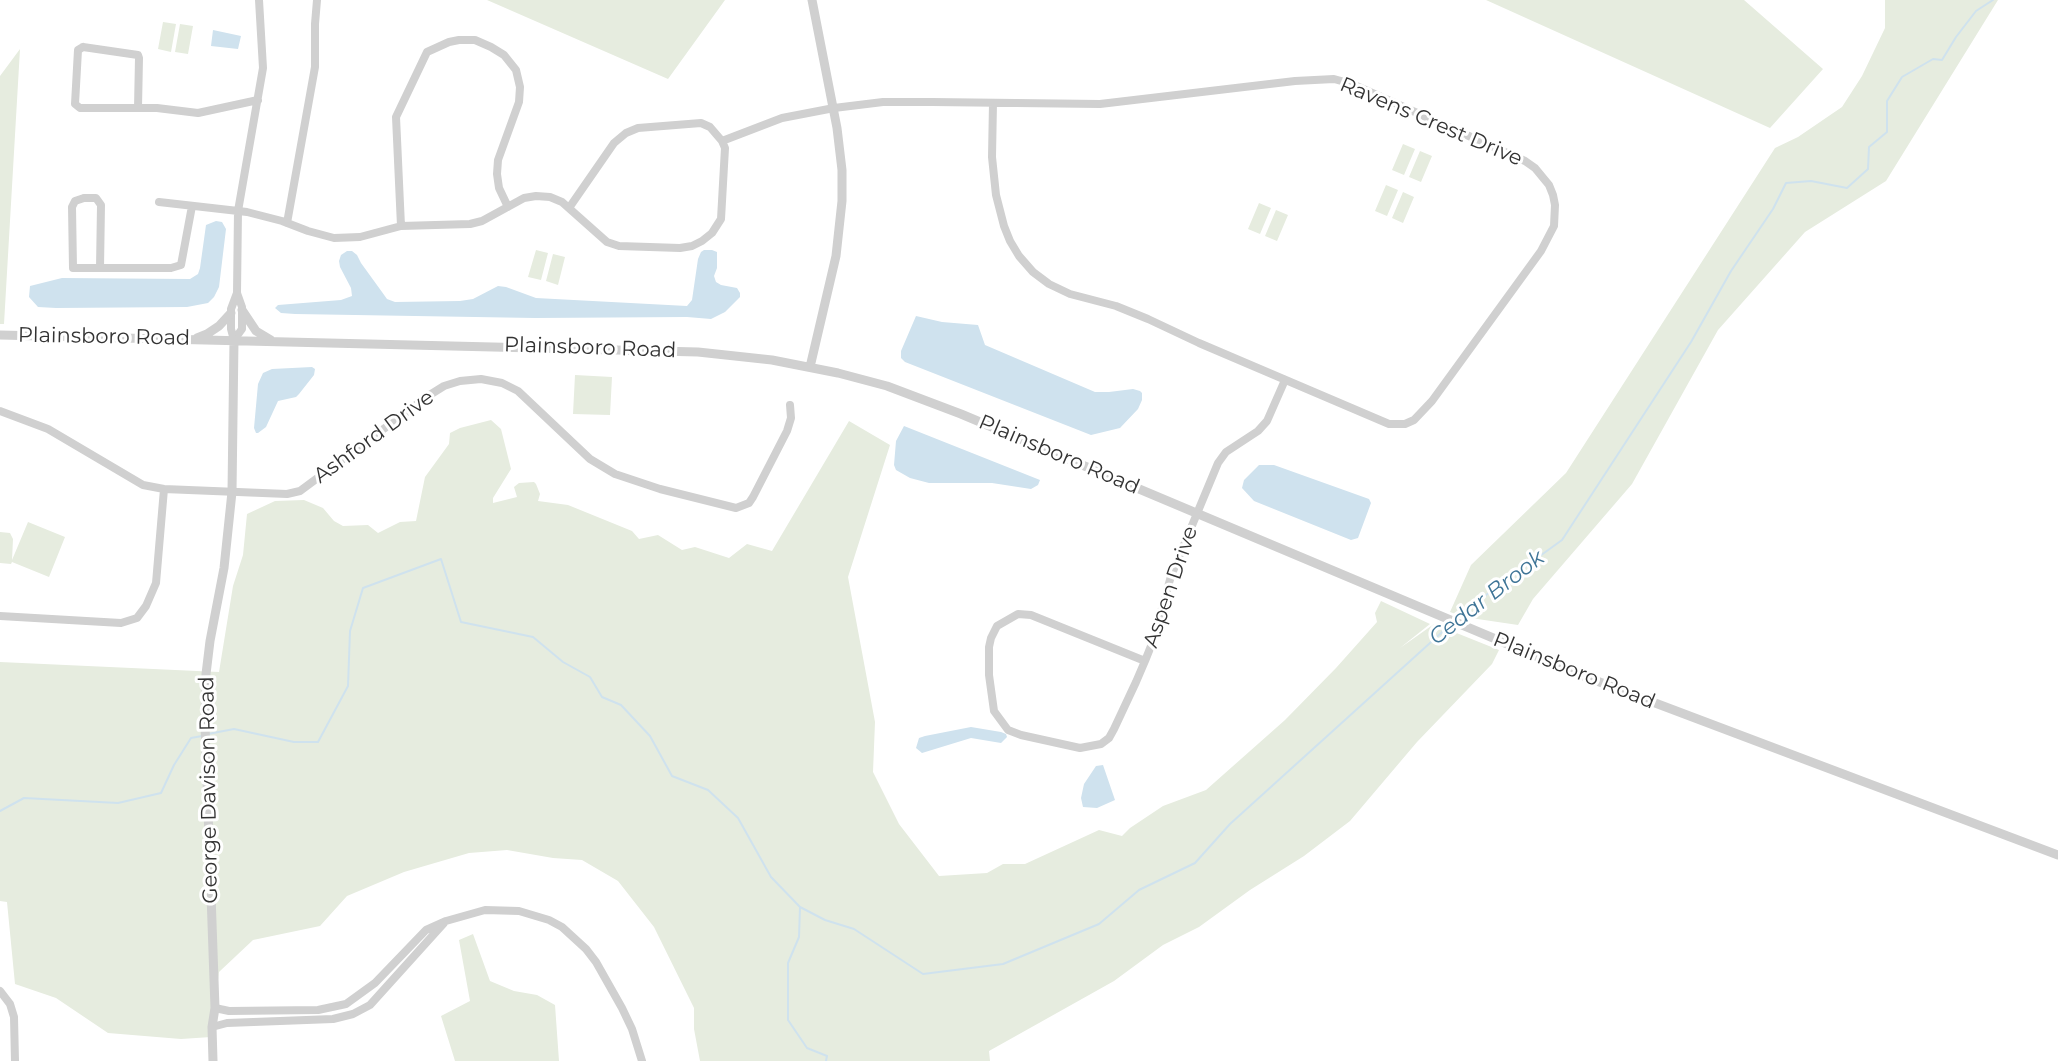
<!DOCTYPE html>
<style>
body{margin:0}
canvas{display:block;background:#fff}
</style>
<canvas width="2058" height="1061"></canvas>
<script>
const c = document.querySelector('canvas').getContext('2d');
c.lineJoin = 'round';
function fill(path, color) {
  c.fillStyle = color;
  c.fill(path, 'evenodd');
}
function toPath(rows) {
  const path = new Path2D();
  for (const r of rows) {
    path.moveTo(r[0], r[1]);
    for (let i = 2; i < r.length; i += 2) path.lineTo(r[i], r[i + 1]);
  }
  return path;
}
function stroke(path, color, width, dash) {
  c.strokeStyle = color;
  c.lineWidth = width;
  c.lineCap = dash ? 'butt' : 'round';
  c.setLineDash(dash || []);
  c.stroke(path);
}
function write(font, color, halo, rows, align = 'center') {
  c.font = font + ' Montserrat,sans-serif';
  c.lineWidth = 6;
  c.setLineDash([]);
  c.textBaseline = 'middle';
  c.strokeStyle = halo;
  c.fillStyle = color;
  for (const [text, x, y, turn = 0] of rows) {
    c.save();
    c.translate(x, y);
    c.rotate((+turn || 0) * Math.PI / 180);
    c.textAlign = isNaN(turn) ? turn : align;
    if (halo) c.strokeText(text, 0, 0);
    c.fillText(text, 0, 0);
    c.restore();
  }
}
const green = toPath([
 [487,0,725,0,668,79],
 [1486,0,1744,0,1823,69,1770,128],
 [1885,0,1998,0,1886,181,1805,232,1718,330,1632,484,1533,599,1518,625,1464,617,1450,612,1471,565,1566,473,1775,148,1798,137,1842,107,1862,76,1885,28],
 [163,22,176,24,171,52,158,49],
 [180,24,193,26,188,54,175,52],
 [20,49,4,324,0,324,0,76],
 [1403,144,1415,149,1404,175,1392,170],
 [1420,151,1432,156,1421,182,1409,177],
 [1386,185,1398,190,1387,216,1375,211],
 [1403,192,1414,197,1403,223,1392,218],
 [1259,203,1271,208,1260,234,1248,229],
 [1276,210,1288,215,1277,241,1265,236],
 [536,250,548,253,541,280,528,277],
 [553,254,565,257,558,285,546,281],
 [575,375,612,377,610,415,573,414],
 [491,420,501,429,511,469,493,498,493,503,517,497,514,487,519,483,534,482,536,484,540,494,538,501,568,505,632,531,639,539,658,535,682,550,695,547,729,558,747,544,772,551,849,421,890,445,848,577,875,722,873,772,899,824,939,876,987,873,1003,864,1025,864,1099,830,1122,836,1130,828,1163,806,1206,790,1285,720,1336,668,1377,622,1375,613,1381,601,1430,624,1400,648,1434,624,1499,650,1492,664,1417,742,1350,821,1304,856,1250,890,1199,927,1163,945,1114,981,989,1051,990,1061,700,1061,694,1029,694,1008,654,927,618,881,582,860,553,858,507,850,469,853,404,872,347,896,320,926,253,940,219,972,211,1037,181,1039,108,1033,56,998,15,984,7,902,0,901,0,662,219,672,233,586,243,555,247,514,275,501,304,500,323,508,334,521,343,526,368,525,378,533,400,522,416,521,425,477,449,444,450,433,460,428],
 [28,522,65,537,49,577,12,562,11,564,0,563,0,532,10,533,13,539,12,560],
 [473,934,490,981,514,991,537,995,555,1005,559,1061,455,1061,441,1016,470,1001,459,940]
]);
const water = toPath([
 [213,30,241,36,238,49,211,46],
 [216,221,222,222,226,229,219,287,214,297,208,303,187,307,56,308,38,307,29,297,30,286,62,278,190,279,198,274,200,268,206,225],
 [704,250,712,250,717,252,717,268,714,276,716,282,721,285,737,288,740,293,740,297,725,312,711,319,687,317,535,318,295,314,281,313,275,308,278,305,341,300,352,296,351,288,340,267,339,261,341,255,347,251,352,251,357,255,361,263,382,292,387,299,395,302,460,301,473,299,498,286,506,287,536,298,687,306,692,300,698,259,701,252],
 [916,316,942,322,978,325,985,345,1095,392,1109,392,1133,389,1140,391,1142,393,1142,400,1138,409,1120,428,1091,435,905,362,901,358,901,351],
 [312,367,315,369,314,375,299,394,296,397,278,401,266,427,258,433,256,433,254,428,258,384,263,373,272,369],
 [904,426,1040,480,1038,485,1031,489,992,483,929,483,910,478,896,470,894,465,896,441],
 [1259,465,1274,465,1369,499,1371,503,1358,538,1351,540,1254,501,1242,488,1244,480],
 [971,727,1001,732,1006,734,1007,737,1001,743,971,738,922,753,916,748,919,738,925,736],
 [1103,765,1115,800,1097,808,1083,807,1081,798,1084,784,1096,766]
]);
const stream = toPath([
 [1457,619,1486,595,1562,540,1691,342,1731,271,1773,209,1786,183,1811,181,1847,188,1868,169,1869,147,1887,132,1887,101,1902,77,1933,59,1942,60,1956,37,1976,11,1993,0],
 [208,734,234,729,294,742,318,742,348,686,350,631,363,588,441,559,461,622,533,637,563,662,590,677,602,697,621,705,650,736,672,776,708,790,738,818,771,877,800,907,799,937,788,963,788,1020,807,1048,827,1056,826,1061],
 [0,811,24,798,118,803,161,793,174,765,191,738,202,736],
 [800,907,825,920,854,929,923,974,1003,964,1099,924,1139,890,1195,863,1230,824,1451,624]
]);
const minor = toPath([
 [83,47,138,55,139,58,138,108,80,108,75,104,78,50,83,47],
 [138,108,157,108,198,113,258,100],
 [722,141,782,118,834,108,883,102,932,102,1100,104,1295,81,1334,79,1352,84,1525,161,1535,168,1549,185,1553,195,1555,205,1554,226,1541,251,1432,401,1414,420,1405,424,1389,424,1199,343,1148,319,1116,306,1070,294,1049,284,1033,272,1019,256,1010,241,1004,226,996,195,992,157,993,103],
 [84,198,96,198,101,205,100,268,73,268,72,207,75,201,84,198],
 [159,202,247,212,282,221,308,231,334,238,360,237,401,226,470,224,482,221,524,198,536,196,550,197,562,202,607,242,619,246,680,248,692,246,702,241,712,233,721,219,725,148,722,141,710,127,701,123,638,128,626,133,614,143,569,208],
 [287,223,315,67,315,24,317,0],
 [401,226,396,117,427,52,449,42,459,40,475,40,491,47,504,55,516,70,520,87,519,102,498,160,497,174,499,188,508,207],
 [100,268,171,268,181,265,192,206],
 [234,340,242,329,242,307,237,293,238,211,263,68,259,0],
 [234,340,231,329,231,309,237,293],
 [0,411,48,429,143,485,164,489,287,494,300,491,428,396,444,386,460,381,481,379,502,383,518,391,590,459,615,474,660,489,736,508,749,503,753,497,787,431,791,418,790,405],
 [0,616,121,623,137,618,146,606,156,583,164,489],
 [1145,661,1031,615,1018,614,997,626,991,638,989,647,989,675,994,711,1008,730,1021,735,1080,748,1101,744,1109,738,1114,729,1136,682,1145,661,1153,641,1171,576,1218,463,1226,452,1258,431,1267,421,1285,380],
 [0,991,10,1004,14,1017,15,1061],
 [215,1008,229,1011,318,1010,346,1004,375,983,426,930,446,921,485,910,519,911,549,920,562,927,586,949,596,962,622,1008,632,1029,642,1061],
 [212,1027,227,1023,333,1019,353,1014,370,1005,444,923]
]);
const tertiary = toPath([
 [242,310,256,331,271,340],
 [0,335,698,352,772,360,838,373,887,386,961,414,1581,675,2058,855],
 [197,338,207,334,219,326,231,313],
 [810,367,836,256,842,201,842,170,837,128,812,0],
 [213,1061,212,1027,215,1008,205,724,206,674,210,641,224,568,232,492,234,340]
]);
const streetNames = [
 ["Ravens Crest Drive",1431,122,23],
 ["Plainsboro Road",104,337,1],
 ["Plainsboro Road",590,348,2],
 ["Ashford Drive",374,437,-36],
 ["Plainsboro Road",1059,455,23],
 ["Aspen Drive",1171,587,-71],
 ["Plainsboro Road",1574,671,22],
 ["George Davison Road",209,790,-91]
];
const waterNames = [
 ["Cedar Brook",1487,598,-38]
];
fill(green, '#e6ecdf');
fill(water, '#cfe2ee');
stroke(stream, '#cfe2ee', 2);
stroke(minor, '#d0d0d0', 8);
stroke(tertiary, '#d0d0d0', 9);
write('21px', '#333', '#fff', streetNames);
write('italic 22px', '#3f7597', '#fff', waterNames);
</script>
